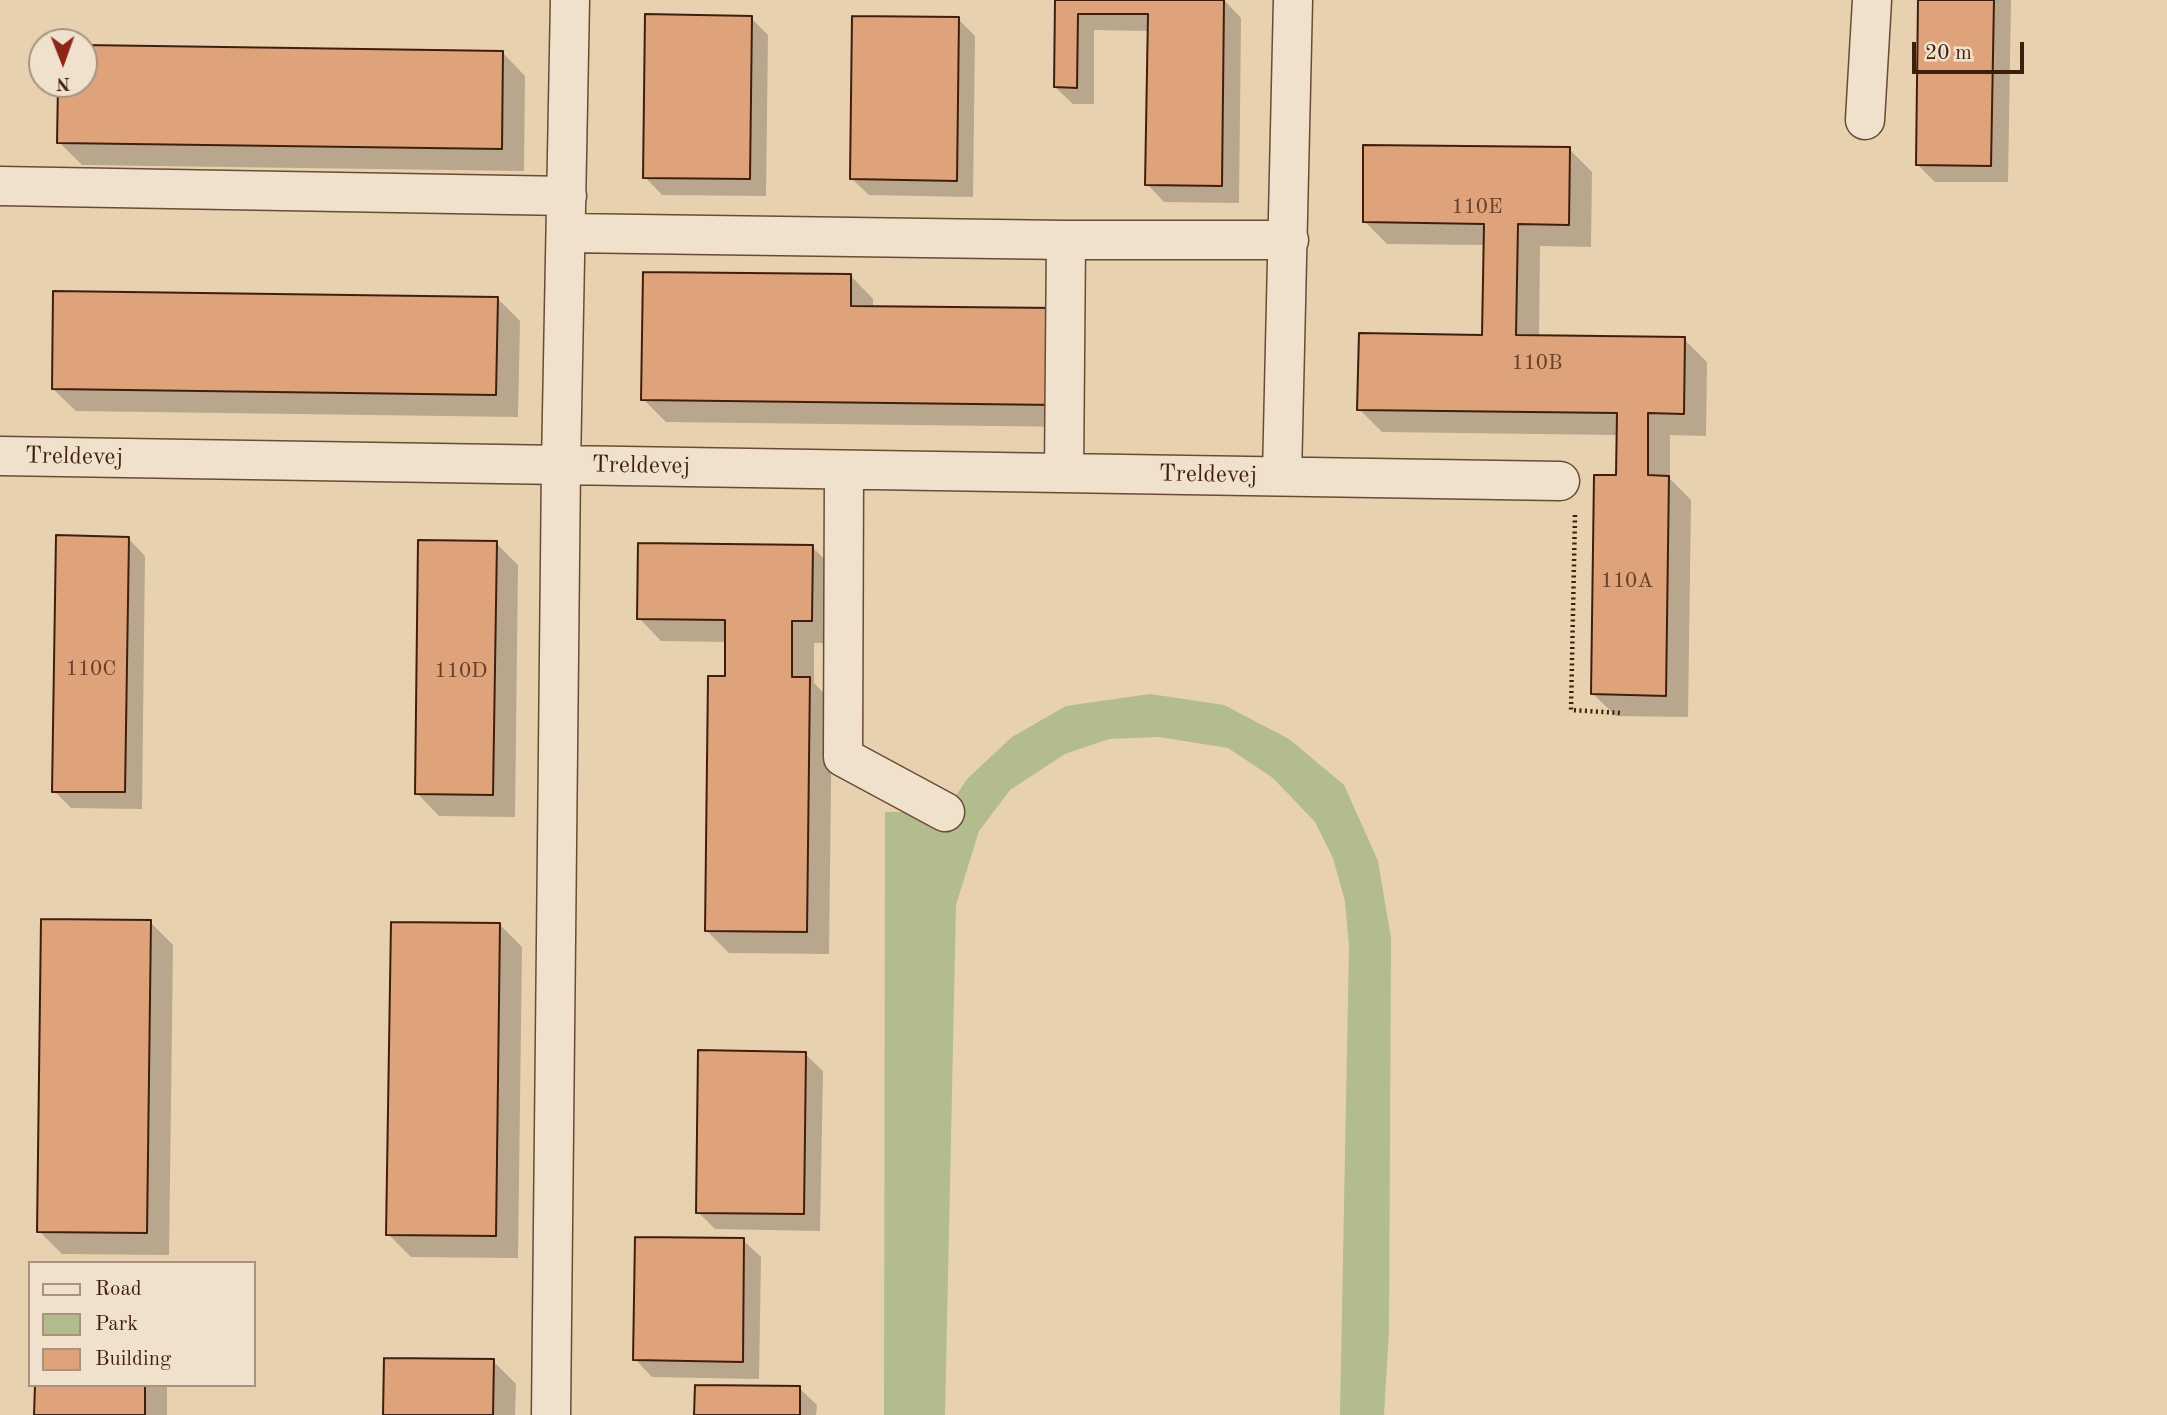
<!DOCTYPE html>
<style>
body{margin:0}
#map{position:relative;width:2167px;height:1415px;overflow:hidden;background:#e7d1af;font-family:"Old Standard TT",serif}
canvas{display:block}
.legend{position:absolute;left:28px;top:1261px;width:228px;height:126px;box-sizing:border-box;background:#efe1cb;border:2px solid #a9937f;margin:0;padding:9px 12px;list-style:none;font-size:21px;color:#401e0e}
.legend li{display:flex;align-items:center;gap:14px;height:35px}
.legend b{width:35px;border:2px solid #a9937f}
.north{position:absolute;left:28px;top:28px;width:70px;height:70px;box-sizing:border-box;background:#efe1cb;border:2px solid #a9937f;border-radius:50%;rotate:179deg;font-size:19px;font-weight:700;line-height:28px;text-align:center;color:#401e0e}
.north::after{content:'';display:block;margin:auto;width:24px;height:32px;background:#8f2418;clip-path:polygon(50% 0,100% 100%,50% 72%,0 100%)}
.scale{position:absolute;left:1912px;top:42px;width:112px;height:32px;box-sizing:border-box;border:4px solid #401e0e;border-top:0;padding-left:9px;font-size:21px;line-height:24px;white-space:nowrap;color:#401e0e;-webkit-text-stroke:5px #efe1cb;paint-order:stroke}
</style>
<div id="map">
<canvas width="2167" height="1415"></canvas>
<ul class="legend">
<li><b style="height:9px;background:#efe1cb"></b>Road</li>
<li><b style="height:19px;background:#b2bc8d"></b>Park</li>
<li><b style="height:19px;background:#dea37b"></b>Building</li>
</ul>
<div class="north">N</div>
<div class="scale">20 m</div>
</div>
<script>
const c = document.querySelector('canvas').getContext('2d');
c.lineJoin = 'round';
function fill(path, color) {
  c.fillStyle = color;
  c.fill(path, 'evenodd');
}
function toPath(rows) {
  const path = new Path2D();
  for (const r of rows) {
    path.moveTo(r[0], r[1]);
    for (let i = 2; i < r.length; i += 2) path.lineTo(r[i], r[i + 1]);
  }
  return path;
}
function stroke(path, color, width, dash) {
  c.strokeStyle = color;
  c.lineWidth = width;
  c.lineCap = dash ? 'butt' : 'round';
  c.setLineDash(dash || []);
  c.stroke(path);
}
function write(font, color, halo, rows, align = 'center') {
  c.font = font + ' "Old Standard TT",serif';
  c.lineWidth = 5;
  c.setLineDash([]);
  c.textBaseline = 'middle';
  c.strokeStyle = halo;
  c.fillStyle = color;
  for (const [text, x, y, turn = 0] of rows) {
    c.save();
    c.translate(x, y);
    c.rotate((+turn || 0) * Math.PI / 180);
    c.textAlign = isNaN(turn) ? turn : align;
    if (halo) c.strokeText(text, 0, 0);
    c.fillText(text, 0, 0);
    c.restore();
  }
}
const green = toPath([
 [1150,694,1224,705,1289,739,1344,785,1378,861,1391,938,1389,1329,1384,1415,1340,1415,1349,947,1345,901,1333,858,1315,822,1273,778,1228,748,1159,737,1109,739,1065,754,1010,790,979,831,956,905,945,1415,884,1415,885,812,945,812,967,779,1012,737,1066,706]
]);
const shadow = toPath([
 [1056,0,1224,0,1241,18,1239,203,1164,202,1147,184,1149,31,1094,30,1094,104,1073,104,1055,87],
 [1920,0,2011,0,2008,182,1935,182,1918,165],
 [751,18,768,35,766,196,662,195,645,177],
 [958,19,975,36,973,197,869,195,851,178],
 [84,47,503,53,525,76,524,171,82,165,59,142,60,84,84,84],
 [1569,149,1592,172,1591,247,1540,246,1539,337,1684,339,1707,362,1706,436,1670,435,1670,479,1691,500,1688,717,1616,716,1593,694,1618,477,1618,435,1382,432,1359,409,1484,337,1485,245,1387,244,1364,221],
 [851,276,873,299,873,308,1056,310,1078,427,666,422,643,399],
 [497,298,520,321,518,417,76,411,53,389],
 [128,538,145,556,142,809,71,808,54,791],
 [496,543,518,565,515,817,439,816,417,793],
 [812,547,835,569,833,643,814,643,814,683,832,702,829,954,729,953,706,930,726,678,727,642,661,641,639,618],
 [150,922,173,945,169,1255,62,1254,39,1231],
 [500,925,522,947,518,1258,411,1257,388,1234],
 [805,1054,823,1071,820,1231,715,1229,698,1212],
 [743,1240,761,1257,759,1379,652,1377,635,1359],
 [493,1361,516,1384,515,1415,385,1415],
 [37,1385,167,1385,167,1415,36,1415],
 [799,1388,817,1405,816,1415,696,1415]
]);
const building = toPath([
 [1055,0,1224,0,1222,186,1145,185,1148,14,1078,14,1077,88,1054,87,1055,0],
 [1918,0,1994,0,1991,166,1916,165,1918,0],
 [645,14,752,16,750,179,643,178,645,14],
 [852,16,959,17,957,181,850,179,852,16],
 [84,45,503,51,502,149,57,143,58,84,84,84,84,45],
 [1363,145,1570,147,1569,225,1518,224,1516,335,1685,337,1684,414,1648,413,1648,475,1669,476,1666,696,1591,694,1594,475,1616,475,1617,413,1357,410,1359,333,1482,335,1484,224,1363,222,1363,145],
 [643,272,851,274,851,306,1057,308,1056,405,641,400,643,272],
 [53,291,498,297,496,395,52,389,53,291],
 [56,535,129,537,125,792,52,792,56,535],
 [418,540,497,541,493,795,415,794,418,540],
 [638,543,813,545,812,621,792,621,792,677,810,677,807,932,705,931,708,676,725,676,725,620,637,619,638,543],
 [41,919,151,920,147,1233,37,1232,41,919],
 [391,922,500,923,496,1236,386,1235,391,922],
 [698,1050,806,1052,804,1214,696,1213,698,1050],
 [635,1237,744,1238,743,1362,633,1360,635,1237],
 [384,1358,494,1359,493,1415,383,1415,384,1358],
 [35,1385,145,1385,145,1415,34,1415,35,1385],
 [695,1385,800,1386,800,1415,694,1415,695,1385]
]);
const path = toPath([
 [1575,515,1571,710,1620,713]
]);
const minor = toPath([
 [1865,120,1872,0],
 [0,186,567,196],
 [567,233,1066,240,1289,240],
 [0,456,1560,481],
 [844,470,843,757,945,812],
 [1064,473,1066,240],
 [1282,476,1293,0],
 [551,1415,561,465,570,0]
]);
const numberNames = [
 ["110E",1477,207],
 ["110B",1537,363],
 ["110A",1627,581],
 ["110C",91,669],
 ["110D",461,671]
];
const streetNames = [
 ["Treldevej",74,457,1],
 ["Treldevej",641,466,1],
 ["Treldevej",1208,475,1]
];
fill(green, '#b2bc8d');
fill(shadow, '#0003');
fill(building, '#dea37b');
stroke(building, '#401e0e', 2);
stroke(minor, '#6a4b36', 41);
stroke(path, '#401e0e', 4.5, [2, 3.5]);
stroke(minor, '#efe1cb', 38);
write('21px', '#683f29', null, numberNames);
write('24px', '#401e0e', '#efe1cb', streetNames);
</script>
